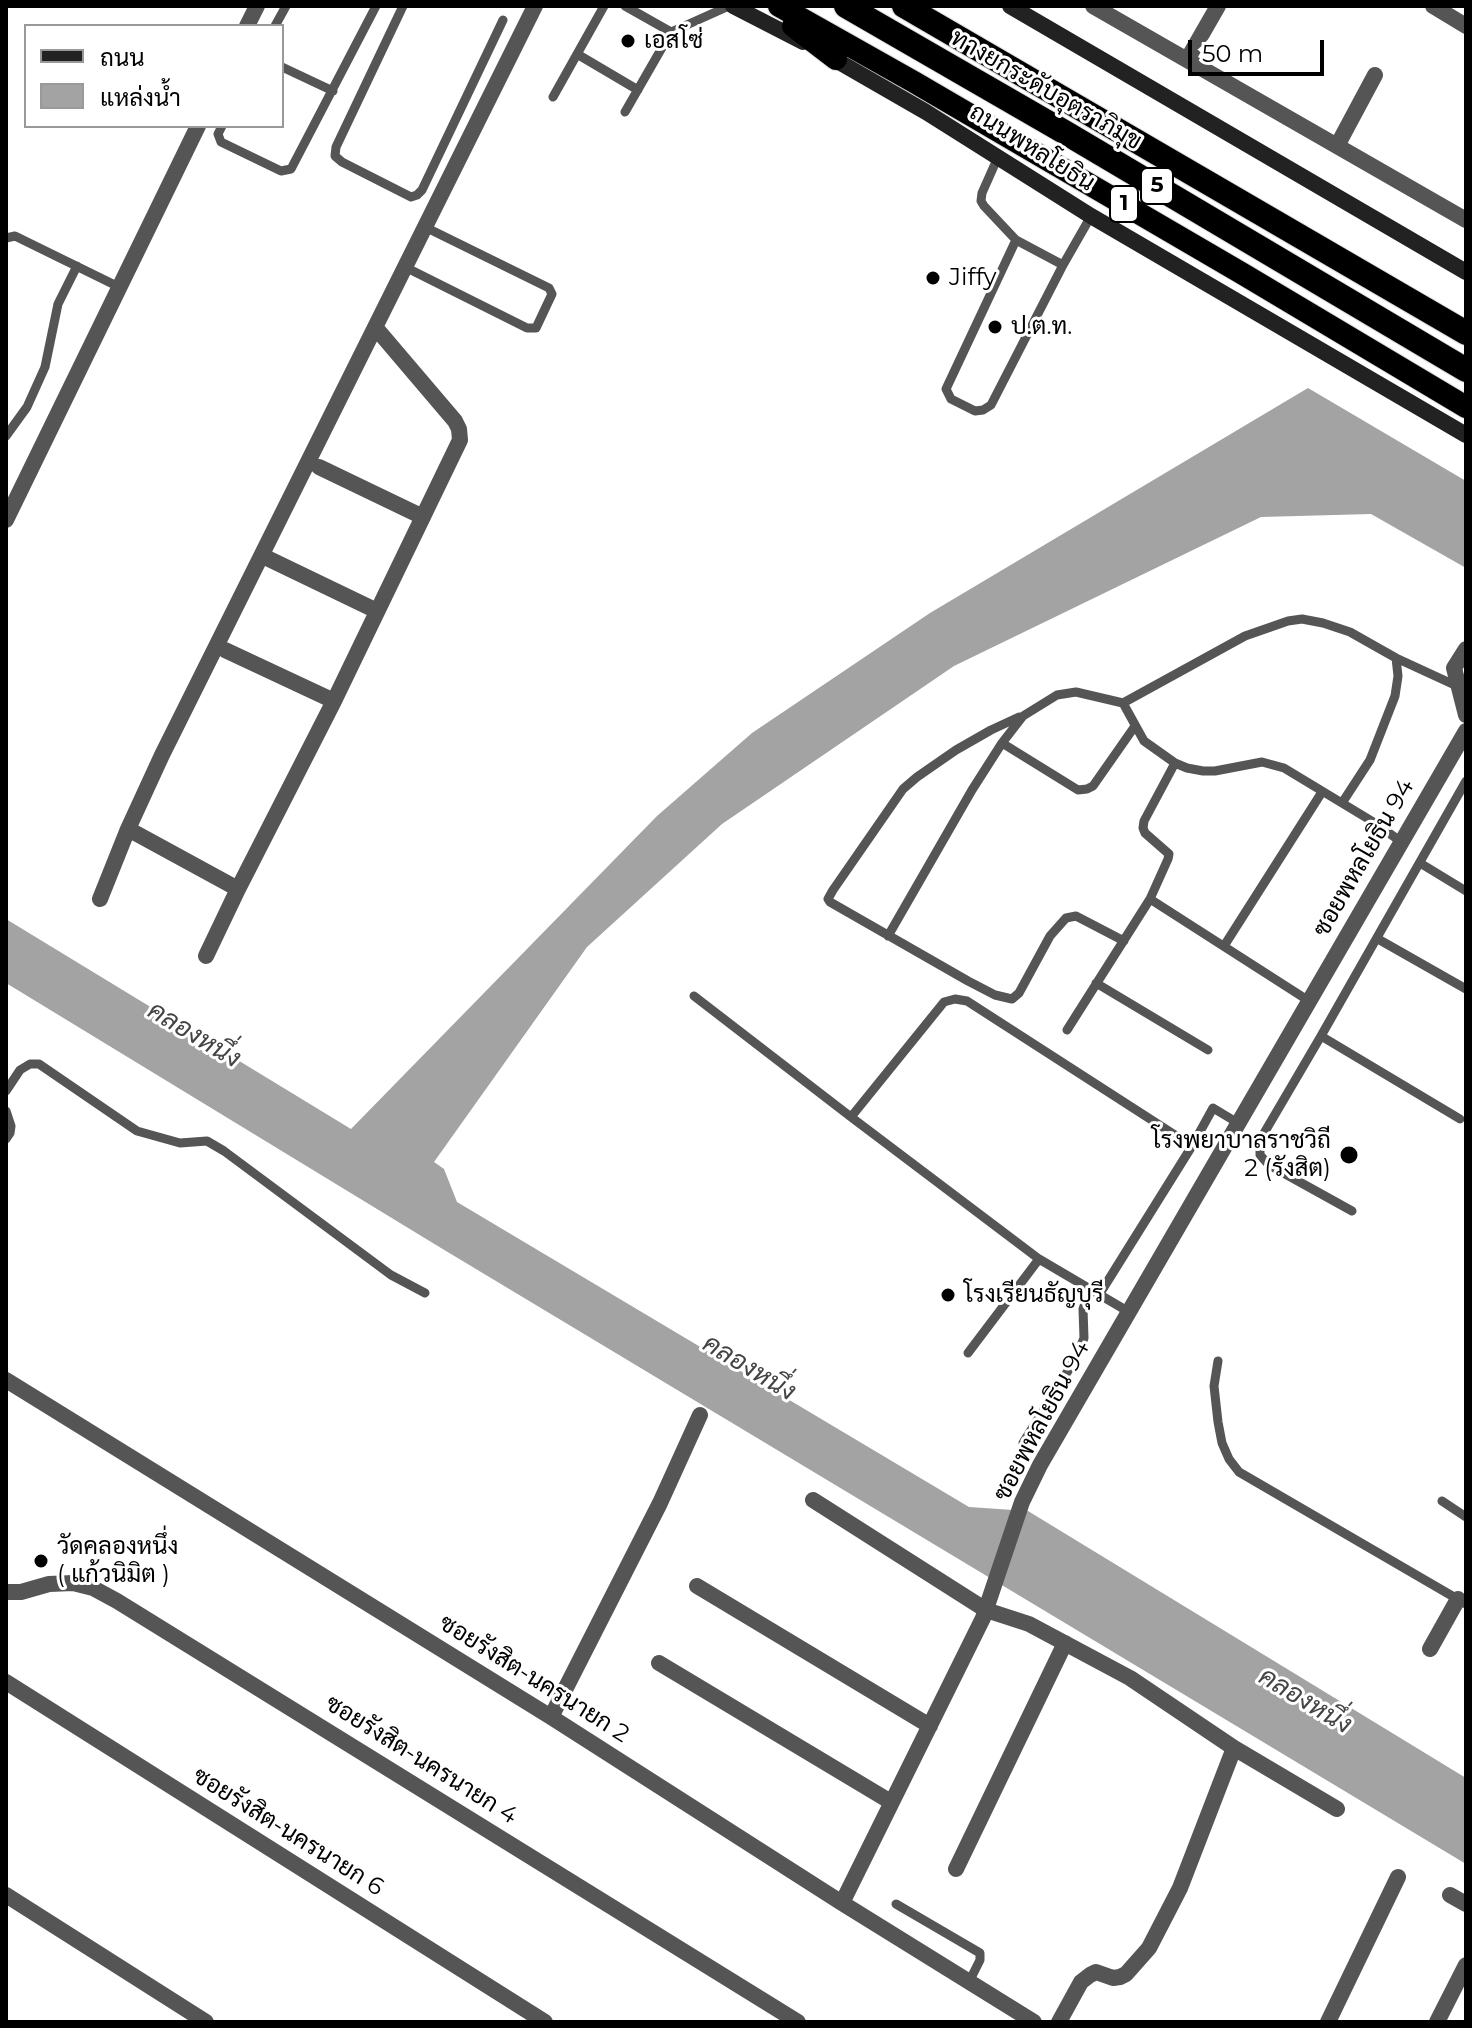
<!DOCTYPE html>
<meta charset="utf-8">
<style>
body{margin:0}
#map{position:relative;width:1472px;height:2028px;overflow:hidden;background:#fff;font-family:Montserrat,Sarabun,sans-serif}
canvas{display:block}
.frame{position:absolute;inset:0;border:8px solid #000;pointer-events:none}
.legend{position:absolute;left:24px;top:24px;width:260px;height:104px;box-sizing:border-box;background:#fff;border:2px solid #999;margin:0;padding:10px 14px;list-style:none;font-size:24px;color:#000}
.legend li{display:flex;align-items:center;gap:16px;height:40px}
.legend b{width:40px;border:2px solid #999}
.scale{position:absolute;left:1188px;top:40px;width:136px;height:36px;box-sizing:border-box;border:4px solid #000;border-top:0;padding-left:10px;font-size:24px;line-height:28px;white-space:nowrap;color:#000;-webkit-text-stroke:6px #fff;paint-order:stroke}
</style>
<div id="map">
<canvas width="1472" height="2028"></canvas>
<div class="frame"></div>
<ul class="legend">
<li><b style="height:10px;background:#222"></b>ถนน</li>
<li><b style="height:22px;background:#a3a3a3"></b>แหล่งน้ำ</li>
</ul>
<div class="scale">50 m</div>
</div>
<script>
const c = document.querySelector('canvas').getContext('2d');
c.lineJoin = 'round';
function fill(path, color) {
  c.fillStyle = color;
  c.fill(path, 'evenodd');
}
function toPath(rows) {
  const path = new Path2D();
  for (const r of rows) {
    path.moveTo(r[0], r[1]);
    for (let i = 2; i < r.length; i += 2) path.lineTo(r[i], r[i + 1]);
  }
  return path;
}
function stroke(path, color, width, dash) {
  c.strokeStyle = color;
  c.lineWidth = width;
  c.lineCap = dash ? 'butt' : 'round';
  c.setLineDash(dash || []);
  c.stroke(path);
}
function write(font, color, halo, rows, align = 'center') {
  c.font = font + ' Montserrat,Sarabun,sans-serif';
  c.lineWidth = 6;
  c.setLineDash([]);
  c.textBaseline = 'middle';
  c.strokeStyle = halo;
  c.fillStyle = color;
  for (const [text, x, y, turn = 0] of rows) {
    c.save();
    c.translate(x, y);
    c.rotate((+turn || 0) * Math.PI / 180);
    c.textAlign = isNaN(turn) ? turn : align;
    if (halo) c.strokeText(text, 0, 0);
    c.fillText(text, 0, 0);
    c.restore();
  }
}
const water = toPath([
 [1308,388,1466,481,1466,568,1371,514,1261,517,954,666,722,824,587,947,434,1162,444,1169,457,1202,969,1507,1028,1511,1466,1778,1466,1864,441,1248,6,983,6,919,351,1129,657,816,752,733,930,613]
]);
const service = toPath([
 [403,6,336,147,335,156,342,162,411,197,417,195,422,190,503,20],
 [625,6,671,32,729,6],
 [275,26,286,6],
 [577,54,638,90],
 [282,67,333,91],
 [553,97,604,6],
 [625,112,671,32],
 [222,126,218,134,221,142,281,171,291,169,376,6],
 [998,157,982,193,981,201,984,206,1016,240,1063,265],
 [6,238,15,236,119,287],
 [1016,240,946,389,951,399,975,411,983,410,991,405,1063,265,1091,216],
 [405,267,527,328,536,328,552,294,549,288,425,227],
 [6,436,27,407,45,367,58,304,77,266],
 [1396,658,1459,687],
 [1123,703,1245,636,1288,621,1302,619,1323,623,1350,632,1396,658,1398,676,1395,696,1370,760,1342,803],
 [1019,717,991,730,956,750,917,777,903,789,833,890,828,899,830,902,968,981,995,995,1012,999,1019,993,1050,936,1066,918,1076,916,1124,941],
 [1135,726,1093,786,1087,789,1078,790,1002,743,1023,716,1057,695,1076,692,1123,703,1144,741,1175,763,1187,768,1203,771,1215,771,1262,762,1284,768,1375,823,1400,841],
 [1175,763,1144,821,1143,828,1145,833,1169,854,1168,859,1150,899,1309,1001],
 [1420,863,1466,891],
 [888,936,972,790,1002,743],
 [1378,939,1466,989],
 [1224,946,1322,792],
 [1096,983,1208,1050],
 [694,996,851,1117],
 [1067,1030,1150,899],
 [1321,1036,1260,1140,1260,1155,1269,1165,1352,1211],
 [6,1091,20,1070,30,1064,39,1064,137,1131,180,1143,207,1141,224,1151,391,1275,425,1293],
 [6,1111,11,1126,10,1133,6,1139],
 [1460,1119,1321,1036,1466,781],
 [1039,1259,851,1117,944,1002,955,999,967,1001,1192,1146],
 [1099,1295,1192,1146,1213,1108,1238,1123],
 [968,1353,1039,1259,1129,1312],
 [1218,1361,1214,1386,1218,1422,1222,1443,1229,1459,1239,1472,1466,1604],
 [1023,1443,1076,1358,1084,1338,1083,1309,1090,1289],
 [1442,1501,1466,1517],
 [896,1904,980,1953,980,1960,969,1982]
]);
const minor = toPath([
 [1093,6,1466,220],
 [1433,6,1466,26],
 [247,26,257,6],
 [1187,60,1218,6],
 [1337,146,1375,75],
 [319,467,423,517],
 [6,520,198,126],
 [269,559,377,611],
 [1466,649,1454,668,1466,715],
 [225,650,334,701],
 [128,829,238,889,206,956],
 [238,889,334,701,460,440,459,429,455,421,375,327],
 [100,899,128,829,162,755,535,6],
 [6,1380,551,1717,842,1903,1034,2022],
 [813,1500,986,1610,1029,1624,1130,1678,1234,1748,1337,1809],
 [697,1586,930,1726],
 [6,1592,21,1592,49,1584,73,1583,93,1588,117,1601,798,2022],
 [1430,1649,1458,1599],
 [659,1663,891,1802],
 [6,1682,545,2022],
 [551,1717,660,1503,700,1415],
 [956,1869,1065,1643],
 [6,1895,206,2022],
 [1450,1895,1466,1904],
 [842,1903,983,1618,1022,1502,1040,1465,1466,731],
 [1059,2022,1081,1982,1090,1975,1096,1972,1113,1978,1120,1977,1126,1974,1149,1948,1180,1888,1234,1748],
 [1328,2022,1398,1877],
 [1437,2022,1466,1965]
]);
const secondary = toPath([
 [733,6,803,42],
 [1010,6,1466,272],
 [827,55,926,112,1091,216,1466,435]
]);
const trunk = toPath([
 [779,6,914,82,1243,274,1466,407],
 [793,26,836,59]
]);
const motorway = toPath([
 [846,6,1066,133,1466,370],
 [904,6,1466,333]
]);
const markers = [
 [628,41,8,"#000"],
 [933,278,8,"#000"],
 [995,327,8,"#000"],
 [1349,1155,10,"#000"],
 [948,1295,8,"#000"],
 [41,1561,8,"#000"]
];
const shields = [
 [1157,186,32],
 [1124,204,28]
];
const shieldNames = [
 ["5",1157,186],
 ["1",1124,204]
];
const poiNames = [
 ["เอสโซ่",644,41],
 ["Jiffy",949,278],
 ["ป.ต.ท.",1011,327],
 ["โรงพยาบาลราชวิถี",1331,1141,"right"],
 ["2 (รังสิต)",1331,1169,"right"],
 ["โรงเรียนธัญบุรี",964,1295],
 ["วัดคลองหนึ่ง",57,1547],
 ["( แก้วนิมิต )",57,1575]
];
const streetNames = [
 ["ทางยกระดับอุตราภิมุข",1046,90,30],
 ["ถนนพหลโยธิน",1032,148,32],
 ["ซอยพหลโยธิน 94",1364,858,-60],
 ["ซอยพหลโยธิน 94",1042,1421,-62],
 ["ซอยรังสิต-นครนายก 2",534,1679,32],
 ["ซอยรังสิต-นครนายก 4",421,1760,32],
 ["ซอยรังสิต-นครนายก 6",288,1832,32]
];
const waterNames = [
 ["คลองหนึ่ง",194,1035,31],
 ["คลองหนึ่ง",749,1368,31],
 ["คลองหนึ่ง",1305,1701,31]
];
fill(water, '#a3a3a3');
stroke(trunk, '#dbdbdb', 24);
stroke(motorway, '#dbdbdb', 26);
stroke(service, '#555', 9);
stroke(minor, '#555', 16);
stroke(secondary, '#222', 16);
stroke(trunk, '#000', 22);
stroke(motorway, '#000', 24);
for (const [x, y, r, color] of markers) {
  const dot = new Path2D();
  dot.arc(x, y, r, 0, 2 * Math.PI);
  c.fillStyle = color;
  c.fill(dot);
  stroke(dot, '#fff', 3);
}
for (const [x, y, w] of shields) {
  const box = new Path2D();
  box.roundRect(x - w / 2, y - 18, w, 36, 6);
  c.fillStyle = '#fff';
  c.fill(box);
  stroke(box, '#000', 2);
}
write('bold 22px', '#000', null, shieldNames);
write('24px', '#000', '#fff', poiNames, 'left');
write('24px', '#000', '#fff', streetNames);
write('italic 26px', '#444', '#fff', waterNames);
</script>
